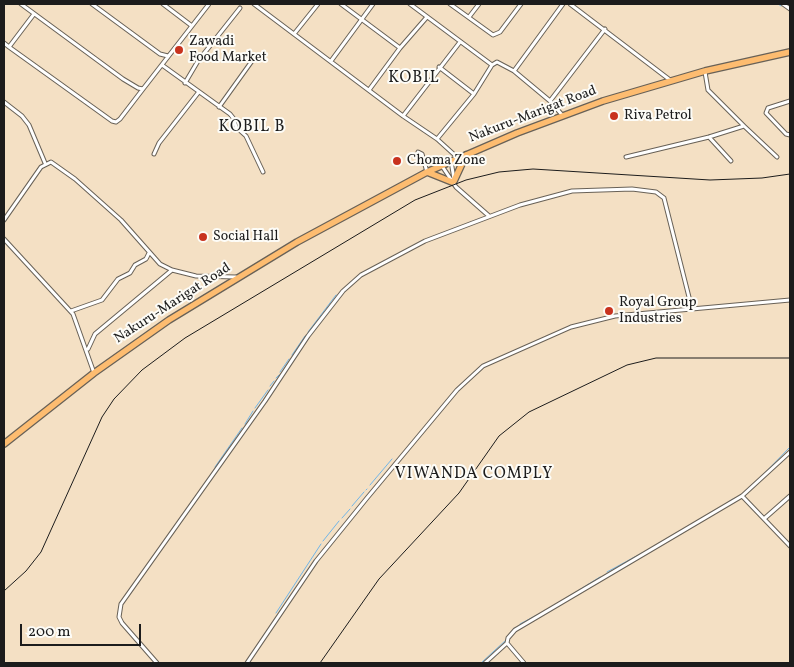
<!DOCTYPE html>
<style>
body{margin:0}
#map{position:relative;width:794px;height:667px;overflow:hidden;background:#f4e0c4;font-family:Vollkorn,serif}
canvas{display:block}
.frame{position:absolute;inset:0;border:5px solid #1c1c1c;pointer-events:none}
.scale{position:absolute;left:20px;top:624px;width:121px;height:22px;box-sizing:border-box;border:2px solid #1c1c1c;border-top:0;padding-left:6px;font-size:15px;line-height:18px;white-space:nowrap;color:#1c1c1c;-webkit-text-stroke:4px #fdfcf7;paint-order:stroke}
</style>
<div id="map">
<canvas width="794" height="667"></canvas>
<div class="frame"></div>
<div class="scale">200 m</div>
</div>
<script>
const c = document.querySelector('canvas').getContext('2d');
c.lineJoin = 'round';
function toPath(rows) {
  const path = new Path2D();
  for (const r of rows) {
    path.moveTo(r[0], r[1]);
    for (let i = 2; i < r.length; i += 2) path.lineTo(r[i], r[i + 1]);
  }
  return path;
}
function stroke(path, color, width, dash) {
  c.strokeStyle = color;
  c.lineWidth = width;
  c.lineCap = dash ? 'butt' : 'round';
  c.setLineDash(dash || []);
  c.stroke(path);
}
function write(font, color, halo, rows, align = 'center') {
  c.font = font + ' Vollkorn,serif';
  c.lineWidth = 4;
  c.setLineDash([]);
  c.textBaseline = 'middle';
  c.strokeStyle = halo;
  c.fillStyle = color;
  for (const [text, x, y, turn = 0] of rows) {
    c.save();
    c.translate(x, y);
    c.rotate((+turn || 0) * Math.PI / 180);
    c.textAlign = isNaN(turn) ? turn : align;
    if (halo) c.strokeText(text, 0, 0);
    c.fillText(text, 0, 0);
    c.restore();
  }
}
const stream = toPath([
 [778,4,781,6],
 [789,10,790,11],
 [308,332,336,295],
 [292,355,305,336],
 [280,372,289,359],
 [276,378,279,375],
 [270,386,274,381],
 [255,408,268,390],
 [245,424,253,411],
 [215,467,242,428],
 [761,477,790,447],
 [370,485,392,459],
 [366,490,367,489],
 [737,497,738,496],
 [727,503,733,499],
 [352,506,364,492],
 [342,518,350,509],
 [323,541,339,521],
 [607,572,642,553],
 [568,597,600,577],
 [276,613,321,544],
 [520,624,537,615],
 [481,663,506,640,514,628]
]);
const minor = toPath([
 [21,4,123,79,138,88,143,89,209,4],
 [92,4,160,54,168,56],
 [163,4,192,26],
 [254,4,403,116,437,139,458,158],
 [341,4,400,48],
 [410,4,492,65,497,62,514,71,550,101,563,116],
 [450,4,493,35,500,32,521,4],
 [570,4,670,80],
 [783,4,790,9],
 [34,14,9,47,112,121,116,122,120,119,143,89],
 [469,17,479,4],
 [294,34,318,4],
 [4,43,9,47],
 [331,61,373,4],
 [162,65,230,114,234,119,236,127,246,136,263,172],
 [439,67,474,94],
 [514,71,563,4],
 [705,72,708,90,744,126],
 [185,83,198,61,240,8],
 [369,90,400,48,427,17],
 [550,101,605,29],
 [790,101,768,108,766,113,786,134,790,135],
 [4,102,22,116,29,125,45,163],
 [219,107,252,61],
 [403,116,460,42],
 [709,137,731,161],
 [437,139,474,94,492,65],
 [418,152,422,154,427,172],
 [154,154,159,143,198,93],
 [626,157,709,137,744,126,777,157],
 [451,161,454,179],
 [442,166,456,187,489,216],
 [4,220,41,167,51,162,75,179,121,220,160,264,172,270,196,276,236,277],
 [4,239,73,314,94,373],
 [71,311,102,300,118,279,130,273,135,265,146,259,149,253],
 [88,349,95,334,172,270],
 [742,496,790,546],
 [765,518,790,496],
 [507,643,524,663],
 [157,663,122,623,119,617,121,604,265,401,308,336,343,291,361,275,425,241,520,205,572,191,632,189,656,192,664,198,692,309],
 [247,663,316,561,367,498,457,390,483,366,571,327,615,316,790,300],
 [485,663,507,643,508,638,515,630,742,496,790,452]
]);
const primary = toPath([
 [427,172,452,182],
 [454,181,466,155],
 [4,444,94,373,169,320,297,242,427,172,517,133,603,101,705,71,790,52]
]);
const rail = toPath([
 [4,591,26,571,41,552,102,417,114,399,142,370,185,338,415,200,466,180,499,172,533,169,710,180,762,178,790,174],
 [320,663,379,579,459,493,499,436,529,412,627,365,656,358,790,358]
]);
const markers = [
 [179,50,5,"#c8321e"],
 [614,116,5,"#c8321e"],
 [397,161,5,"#c8321e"],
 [203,237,5,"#c8321e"],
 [609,311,5,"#c8321e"]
];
const poiNames = [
 ["Zawadi",189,42],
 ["Food Market",189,58],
 ["Riva Petrol",624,116],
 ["Choma Zone",407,161],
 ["Social Hall",213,237],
 ["Royal Group",619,303],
 ["Industries",619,319]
];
const streetNames = [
 ["Nakuru-Marigat Road",533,115,-21],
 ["Nakuru-Marigat Road",173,304,-33]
];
const quarterNames = [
 ["KOBIL",414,79],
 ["KOBIL B",252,128],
 ["VIWANDA COMPLY",474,475]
];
stroke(stream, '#71b5e7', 1);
stroke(minor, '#686157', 5);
stroke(primary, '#686157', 8);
stroke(minor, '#fff', 3);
stroke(primary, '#fdbc70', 5.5);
stroke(rail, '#1c1c1c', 1);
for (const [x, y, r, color] of markers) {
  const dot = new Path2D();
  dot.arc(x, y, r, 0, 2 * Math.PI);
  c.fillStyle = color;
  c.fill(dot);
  stroke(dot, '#fdfcf7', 2);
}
write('14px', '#1c1c1c', '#fdfcf7', poiNames, 'left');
write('14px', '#1c1c1c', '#fdfcf7', streetNames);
c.letterSpacing = '1px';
write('16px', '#1c1c1c', '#fdfcf7', quarterNames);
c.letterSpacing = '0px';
</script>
